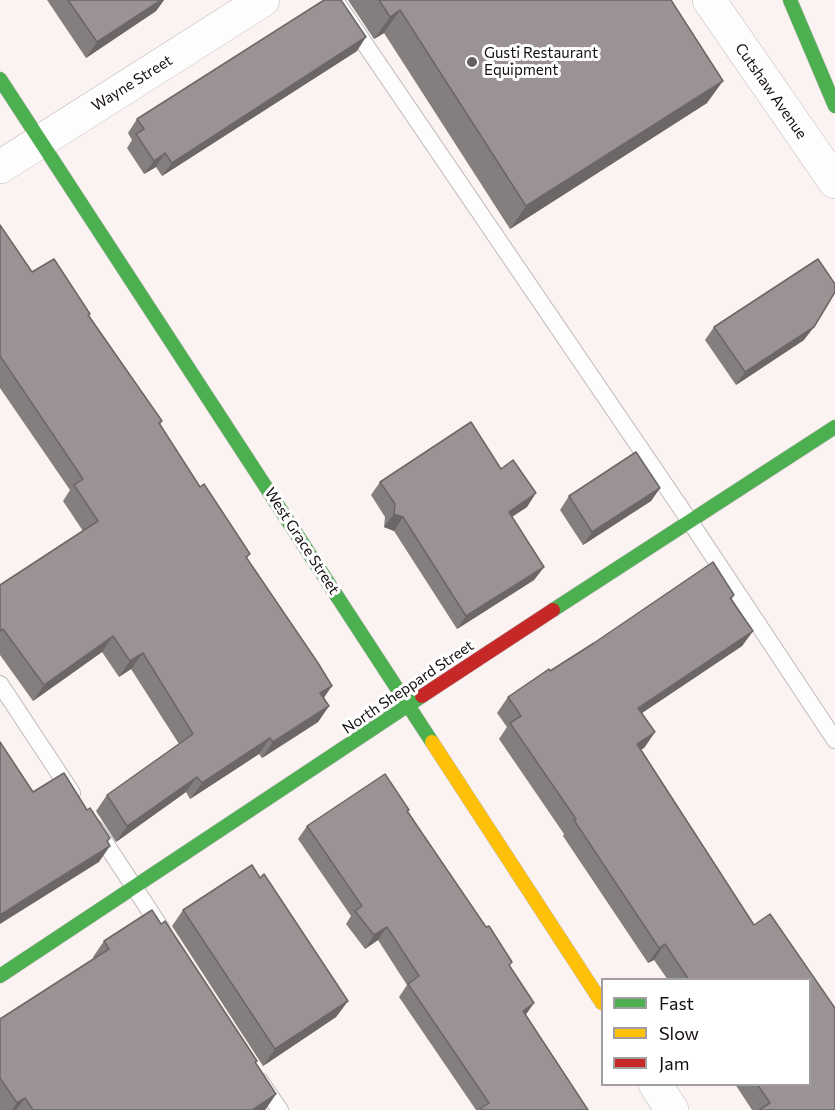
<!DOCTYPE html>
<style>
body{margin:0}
#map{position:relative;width:835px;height:1110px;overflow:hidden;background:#fbf2f2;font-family:Commissioner,sans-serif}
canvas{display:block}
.legend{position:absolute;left:601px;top:978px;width:210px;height:108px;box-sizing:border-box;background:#fff;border:2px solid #a19e9f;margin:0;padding:8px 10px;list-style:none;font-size:18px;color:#140d0e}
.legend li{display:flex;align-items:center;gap:12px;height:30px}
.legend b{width:30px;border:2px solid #a19e9f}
</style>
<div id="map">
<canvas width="835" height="1110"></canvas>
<ul class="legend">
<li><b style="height:8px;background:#4caf50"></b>Fast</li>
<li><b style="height:8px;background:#ffc107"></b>Slow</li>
<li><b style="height:8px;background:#c62828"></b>Jam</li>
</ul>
</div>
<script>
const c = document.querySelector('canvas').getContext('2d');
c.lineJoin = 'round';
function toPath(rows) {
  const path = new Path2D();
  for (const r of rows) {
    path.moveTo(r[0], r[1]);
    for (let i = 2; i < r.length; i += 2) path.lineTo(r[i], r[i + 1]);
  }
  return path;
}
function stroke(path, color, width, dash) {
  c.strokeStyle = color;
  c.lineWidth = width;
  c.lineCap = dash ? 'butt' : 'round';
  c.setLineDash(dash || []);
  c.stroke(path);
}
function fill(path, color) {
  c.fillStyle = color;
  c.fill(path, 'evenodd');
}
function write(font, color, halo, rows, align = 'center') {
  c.font = font + ' Commissioner,sans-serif';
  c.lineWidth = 6;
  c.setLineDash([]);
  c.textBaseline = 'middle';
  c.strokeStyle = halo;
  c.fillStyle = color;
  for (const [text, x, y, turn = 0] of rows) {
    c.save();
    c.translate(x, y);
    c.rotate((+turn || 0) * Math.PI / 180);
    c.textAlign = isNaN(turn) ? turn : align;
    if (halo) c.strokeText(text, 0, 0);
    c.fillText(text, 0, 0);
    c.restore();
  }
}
const lane = toPath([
 [335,0,689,520,835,740],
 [0,684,72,793],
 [96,829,161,928],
 [260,1081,280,1110]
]);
const street = toPath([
 [709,0,835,182],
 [0,167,263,0],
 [655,1084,672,1110]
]);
const fast = toPath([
 [790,0,835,106],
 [0,79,432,742],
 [553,610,835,427],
 [0,976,422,696]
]);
const slow = toPath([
 [432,742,602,1003]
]);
const jam = toPath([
 [422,696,553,610]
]);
const wall = toPath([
 [47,0,164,0,156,11,86,58],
 [348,0,671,0,707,103,510,229,384,33,374,39],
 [357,51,162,176,156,167,144,174,127,148,132,140,128,133,137,119],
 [0,225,32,272,90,314,89,315,162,421,160,425,200,487,250,554,247,558,329,706,318,722,262,758,259,754,190,799,186,792,116,842,96,811,107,795,179,744,131,669,119,677,102,652,33,701,0,655,0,585,83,531,63,501,70,490,0,388],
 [714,327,804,340,736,385,705,340],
 [501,469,527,507,512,517,544,567,534,580,457,629,394,531,384,527,385,517,371,495,380,482],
 [660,488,651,501,583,545,560,510,569,496],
 [713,562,734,595,732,599,753,631,742,646,642,713,655,732,644,748,641,749,754,925,770,914,835,1008,835,1110,752,1110,735,1084,810,1084,810,980,668,980,654,960,648,963,563,836,564,834,499,739,507,727,497,713,508,697,549,669,550,671,594,643],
 [408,811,510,966,526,1015,588,1110,476,1110,399,997,407,985,378,940,365,949,346,924,351,916,298,839,307,826],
 [260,878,348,1001,336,1017,263,1066,172,926,183,910],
 [104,941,256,1063,276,1094,265,1110,0,1110,0,1019,94,959,93,957]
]);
const shadedWall = toPath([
 [161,0,164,0,156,11,86,58,97,42],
 [400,10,384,33,374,39,390,17],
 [366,37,357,51,162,176,172,163],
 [723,81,707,103,510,229,526,206],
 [165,153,156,167,144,174,154,161],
 [814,327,804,340,736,385,745,372],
 [660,488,651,501,583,545,592,532],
 [536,493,527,507,499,525,509,512],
 [394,514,403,517,394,531,384,527],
 [544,567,534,580,457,629,466,616],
 [753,631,742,646,627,723,638,708],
 [113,636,102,652,33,701,44,685],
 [143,653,131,669,119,677,130,661],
 [332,686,321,702,320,693],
 [329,706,318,722,262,758,273,742],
 [655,732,644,748,626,759,637,744],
 [270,738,259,754,190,799,202,783],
 [197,777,186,792,116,842,127,826],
 [110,838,101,852,110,846,99,862,0,924,0,915],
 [387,927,378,940,365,949,374,935],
 [665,944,654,960,648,963,659,948],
 [348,1001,336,1017,263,1066,275,1049],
 [534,1003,525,1016,523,1011],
 [276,1094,265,1110,252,1110],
 [25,1098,16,1110,12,1110,17,1103]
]);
const building = toPath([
 [68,0,161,0,97,42,68,0],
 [324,0,341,0,366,37,172,163,165,153,154,161,136,134,144,129,137,119,324,0],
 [379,0,671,0,723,81,526,206,400,10,390,17,379,0],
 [0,225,32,272,54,259,90,314,88,315,162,421,159,423,200,487,204,484,250,554,246,557,318,663,332,686,320,693,329,706,273,742,270,738,202,783,197,777,127,826,107,795,193,734,143,653,130,661,113,636,44,685,3,629,0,631,0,585,98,521,74,485,83,479,0,356,0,225],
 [818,259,835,284,835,292,814,327,745,372,714,327,818,259],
 [471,422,501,469,513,460,536,493,509,512,544,567,466,616,403,517,394,514,395,504,380,482,471,422],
 [636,452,660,488,592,532,569,496,636,452],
 [713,562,734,595,730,598,753,631,638,708,655,732,637,744,754,925,770,914,835,1008,835,1110,759,1110,770,1103,757,1084,810,1084,810,980,689,980,665,944,659,948,574,820,576,819,510,723,521,716,508,697,549,669,550,671,594,643,713,562],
 [0,742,33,792,64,773,87,810,90,808,110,838,107,841,110,846,0,915,0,742],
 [385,774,409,810,407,811,486,927,489,926,512,962,509,965,534,1003,523,1011,588,1110,481,1110,480,1109,489,1103,408,984,419,976,387,927,374,935,355,911,362,906,307,826,385,774],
 [252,865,260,878,264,874,348,1001,275,1049,183,910,252,865],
 [152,910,161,924,165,921,257,1061,255,1062,276,1094,252,1110,33,1110,25,1098,17,1103,0,1078,0,1019,109,949,104,941,152,910]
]);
const markers = [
 [472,62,6,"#655d5e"]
];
const poiNames = [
 ["Gusti Restaurant",484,53],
 ["Equipment",484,70]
];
const streetNames = [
 ["Wayne Street",132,83,-32],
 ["Cutshaw Avenue",771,91,55],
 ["West Grace Street",302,541,57],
 ["North Sheppard Street",408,687,-34]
];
stroke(lane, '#c0b8b8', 18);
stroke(street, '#c0b8b8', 34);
stroke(fast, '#c0b8b8', 15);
stroke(slow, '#c0b8b8', 15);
stroke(jam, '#c0b8b8', 15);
stroke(lane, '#fefdfd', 16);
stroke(street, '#fefdfd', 33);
stroke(fast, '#4caf50', 14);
stroke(slow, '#ffc107', 14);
stroke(jam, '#c62828', 14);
fill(wall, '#847e7e');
fill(shadedWall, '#6c6667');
fill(building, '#9a9293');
stroke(building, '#6c6667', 1.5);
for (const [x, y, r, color] of markers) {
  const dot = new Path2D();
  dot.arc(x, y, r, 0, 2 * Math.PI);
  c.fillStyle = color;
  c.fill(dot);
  stroke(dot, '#fff', 2);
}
write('15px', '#140d0e', '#fff', poiNames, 'left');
write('15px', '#140d0e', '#fff', streetNames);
</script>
